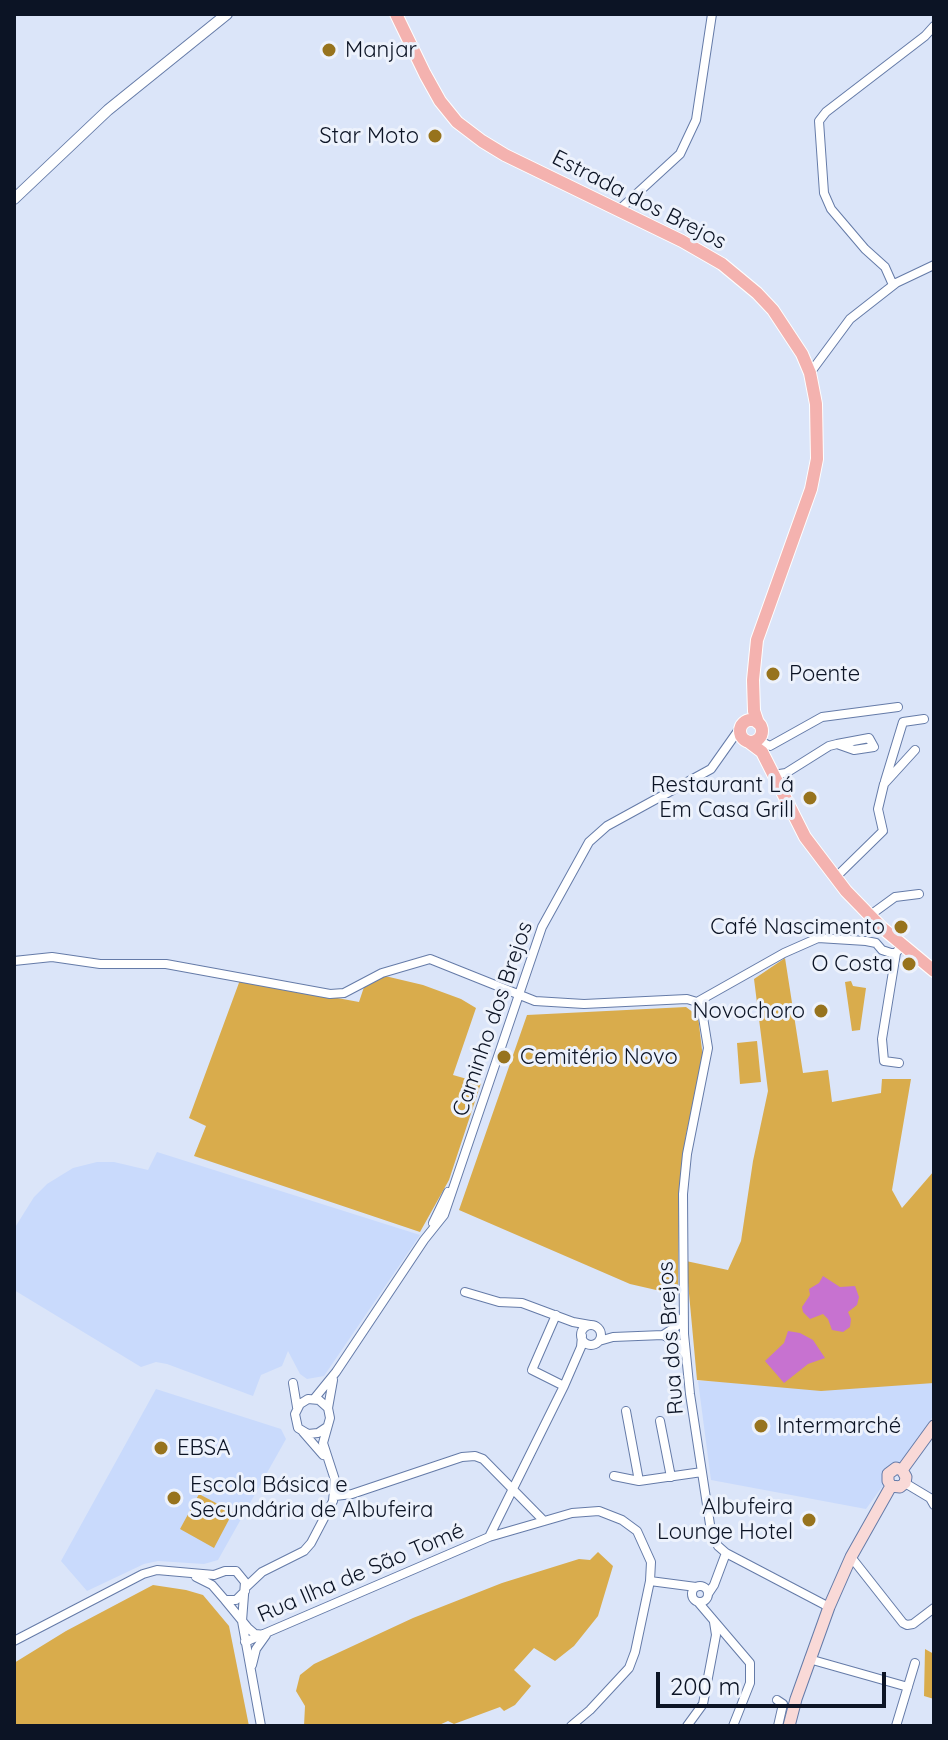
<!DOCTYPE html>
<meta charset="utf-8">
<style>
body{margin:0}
#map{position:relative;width:948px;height:1740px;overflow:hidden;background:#dbe5f9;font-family:Quicksand,sans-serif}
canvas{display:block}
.frame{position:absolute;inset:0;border:16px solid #0c1425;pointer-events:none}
.scale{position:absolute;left:656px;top:1672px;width:230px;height:36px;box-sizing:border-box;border:4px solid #0c1425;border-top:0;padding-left:10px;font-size:24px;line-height:28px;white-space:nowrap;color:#0c1425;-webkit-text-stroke:6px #edf2fc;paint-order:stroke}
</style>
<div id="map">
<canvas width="948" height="1740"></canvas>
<div class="frame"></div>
<div class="scale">200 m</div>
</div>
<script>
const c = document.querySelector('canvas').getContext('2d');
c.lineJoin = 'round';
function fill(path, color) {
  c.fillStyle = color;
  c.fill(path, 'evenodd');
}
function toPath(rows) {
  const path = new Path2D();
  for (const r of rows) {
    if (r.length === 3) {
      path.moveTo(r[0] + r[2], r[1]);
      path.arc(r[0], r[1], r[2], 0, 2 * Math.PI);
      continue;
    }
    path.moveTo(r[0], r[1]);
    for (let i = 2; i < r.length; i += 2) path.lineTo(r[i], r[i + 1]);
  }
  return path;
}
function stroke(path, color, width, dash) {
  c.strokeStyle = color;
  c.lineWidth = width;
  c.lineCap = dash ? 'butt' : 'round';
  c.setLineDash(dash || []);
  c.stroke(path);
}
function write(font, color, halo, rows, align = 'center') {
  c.font = font + ' Quicksand,sans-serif';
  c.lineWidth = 6;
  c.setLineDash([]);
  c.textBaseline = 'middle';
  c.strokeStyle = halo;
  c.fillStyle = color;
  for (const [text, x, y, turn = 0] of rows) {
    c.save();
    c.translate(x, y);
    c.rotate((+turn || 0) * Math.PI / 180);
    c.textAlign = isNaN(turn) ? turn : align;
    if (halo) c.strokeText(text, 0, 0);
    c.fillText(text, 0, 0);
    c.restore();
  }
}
const built = toPath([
 [157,1152,420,1235,324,1376,307,1379,300,1374,288,1351,282,1366,261,1375,253,1396,167,1364,156,1362,141,1367,14,1290,14,1229,34,1197,47,1184,73,1168,97,1162,114,1162,148,1170],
 [698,1381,934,1383,934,1415,866,1509,711,1480],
 [156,1389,281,1429,286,1439,218,1560,204,1564,158,1561,144,1564,87,1591,61,1561]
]);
const green = toPath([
 [785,958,803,1073,828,1070,832,1102,881,1093,882,1079,911,1079,892,1190,902,1208,934,1171,934,1383,821,1391,697,1380,686,1261,728,1270,741,1241,753,1161,768,1091,754,979],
 [385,976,423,985,461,999,476,1008,453,1075,481,1083,449,1180,420,1232,194,1156,206,1126,189,1118,240,980,359,1002,364,987],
 [851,981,853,986,866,988,860,1030,852,1031,845,982],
 [686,1007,698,1016,703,1058,686,1135,679,1191,678,1295,630,1284,459,1210,527,1015],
 [757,1041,761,1082,740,1084,737,1043],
 [199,1494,233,1512,214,1548,180,1529],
 [598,1552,613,1566,598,1616,574,1646,555,1661,534,1648,514,1670,531,1686,515,1705,504,1711,500,1707,454,1724,448,1721,437,1726,304,1726,305,1706,296,1691,300,1675,314,1664,413,1618,502,1583,579,1559,590,1560],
 [153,1585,186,1590,203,1595,229,1626,249,1726,14,1726,14,1663,66,1631],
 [925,1649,934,1654,934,1699,924,1696]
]);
const water = toPath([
 [823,1276,840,1287,855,1286,859,1297,857,1305,848,1312,851,1319,850,1327,843,1332,832,1330,828,1319,823,1314,810,1319,803,1312,802,1307,810,1295,809,1289,819,1283],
 [788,1331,800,1333,813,1340,825,1358,808,1364,784,1383,765,1361,784,1343]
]);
const minor = toPath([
 [619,210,680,154,696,120,712,14],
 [893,285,885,267,865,249,831,209,824,193,819,121,826,112,925,36,934,26],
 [810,373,850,319,896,283,934,265],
 [764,743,770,746,822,717,898,707],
 [773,775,786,773,829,746,837,744,869,738,874,747,854,750,837,744],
 [885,781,903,722,924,719],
 [835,878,883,831,878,809,884,784,915,750],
 [869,916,895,897,919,894],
 [896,953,882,1039,884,1061,899,1063],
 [14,961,52,957,100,964,166,964,330,994,344,993,382,973,430,959,535,1001,584,1004,687,999,697,1002],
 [697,1002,702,1011,708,1048,687,1154,683,1194,684,1334,690,1394,711,1531,718,1546,726,1553,829,1607],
 [697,1002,784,953,818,938,866,941,876,943,882,950,891,953,896,953,902,945],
 [433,1223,448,1192],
 [465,1292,499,1302,522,1303,573,1322,590,1325],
 [556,1315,532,1370,564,1386],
 [591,1335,10],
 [663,1335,679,1344,685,1354],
 [599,1341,613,1337,663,1335,677,1326,682,1318],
 [293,1383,297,1407],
 [314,1399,336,1372,424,1240,444,1215,542,927,589,842,607,826,711,769,740,728],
 [626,1411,639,1481],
 [660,1421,671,1477],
 [327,1427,318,1433,308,1434,298,1428,295,1414,300,1404,308,1399,319,1400,328,1408],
 [303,1432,323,1455],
 [614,1476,639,1481,702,1472],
 [905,1483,930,1498,934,1505],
 [335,1496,352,1494,462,1457,475,1456,483,1459,544,1521],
 [489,1537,564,1386,581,1347,582,1336],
 [851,1557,903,1623,907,1625,913,1624,934,1608],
 [196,1577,212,1585,225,1600,236,1600,245,1591],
 [650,1581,696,1587],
 [700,1594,8],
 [245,1588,262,1572,304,1551,311,1543,333,1501,335,1480,323,1443,330,1418,328,1408,333,1380],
 [708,1594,714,1585,726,1553],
 [225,1600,248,1628,255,1634,266,1635,256,1649,252,1665],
 [698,1602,750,1663,750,1683,733,1726],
 [14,1641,143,1574,157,1570,214,1575,225,1571,236,1571,245,1582,242,1621,261,1726],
 [245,1642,489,1537,572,1513,599,1511,622,1520,637,1531,651,1562,650,1581,635,1652,629,1668,590,1710,571,1726],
 [809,1659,908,1687],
 [777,1700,783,1704,778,1726],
 [687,1726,703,1704,716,1635,714,1622],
 [896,1726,915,1663]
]);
const tertiary = toPath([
 [14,199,108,110,227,14]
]);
const secondary = toPath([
 [902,1470,934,1426],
 [891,1486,888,1481,888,1474,896,1468,902,1470],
 [891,1486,900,1487,905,1483,906,1477,902,1470],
 [789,1726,796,1699,829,1607,851,1557,891,1486]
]);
const primary = toPath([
 [396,14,425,74,440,101,457,122,482,141,505,155,682,241,722,264,757,293,773,310,802,354,810,373,816,404,817,459,811,489,757,640,753,680,754,711,758,723],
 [751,731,11],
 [750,743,762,752,805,837,846,891,881,927,934,971]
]);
const markers = [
 [329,50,8,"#97731d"],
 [435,136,8,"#97731d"],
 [773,674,8,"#97731d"],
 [810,798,8,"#97731d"],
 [901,927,8,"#97731d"],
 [909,964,8,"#97731d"],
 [821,1011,8,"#97731d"],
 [504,1057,8,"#97731d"],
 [761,1426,8,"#97731d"],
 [161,1448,8,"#97731d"],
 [174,1498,8,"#97731d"],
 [809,1520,8,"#97731d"]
];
const poiNames = [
 ["Manjar",345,50],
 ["Star Moto",419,136,"right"],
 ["Poente",789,674],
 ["Restaurant Lá",794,785,"right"],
 ["Em Casa Grill",794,810,"right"],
 ["Café Nascimento",885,927,"right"],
 ["O Costa",893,964,"right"],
 ["Novochoro",805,1011,"right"],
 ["Cemitério Novo",520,1057],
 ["Intermarché",777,1426],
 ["EBSA",177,1448],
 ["Escola Básica e",190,1485],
 ["Secundária de Albufeira",190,1510],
 ["Albufeira",793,1507,"right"],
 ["Lounge Hotel",793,1532,"right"]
];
const streetNames = [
 ["Estrada dos Brejos",639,200,27],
 ["Caminho dos Brejos",493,1019,-71],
 ["Rua dos Brejos",671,1338,-94],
 ["Rua Ilha de São Tomé",361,1573,-23]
];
fill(built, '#c9dafc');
fill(green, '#d9ac4c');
fill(water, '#c772d0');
stroke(minor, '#657ba8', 10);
stroke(tertiary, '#657ba8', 12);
stroke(secondary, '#657ba8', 13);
stroke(primary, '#fff', 14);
stroke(minor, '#fff', 8);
stroke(tertiary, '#fff', 10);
stroke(secondary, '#f9d9d7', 11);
stroke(primary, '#f4b2af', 12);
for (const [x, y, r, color] of markers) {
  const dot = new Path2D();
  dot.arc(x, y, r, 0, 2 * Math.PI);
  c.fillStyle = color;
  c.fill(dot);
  stroke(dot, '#edf2fc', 3);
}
write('22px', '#0c1425', '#edf2fc', poiNames, 'left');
write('22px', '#0c1425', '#edf2fc', streetNames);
</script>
